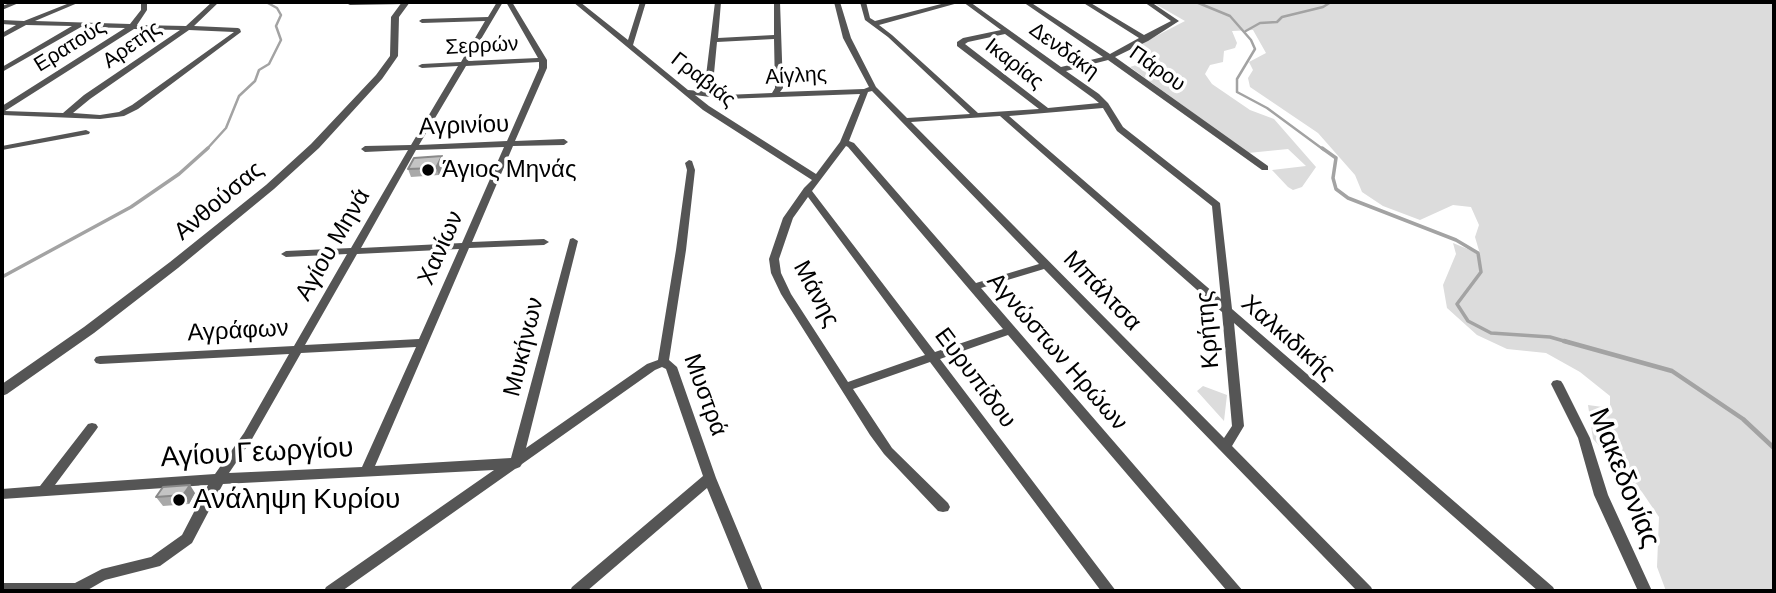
<!DOCTYPE html>
<meta charset="utf-8">
<style>
body{margin:0}
#map{position:relative;width:1776px;height:593px;overflow:hidden;background:#fff;font-family:Rubik,sans-serif}
canvas{display:block}
.frame{position:absolute;inset:0;border:4px solid #000;pointer-events:none}
</style>
<div id="map">
<canvas width="1776" height="593"></canvas>
<div class="frame"></div>
</div>
<script>
const c = document.querySelector('canvas').getContext('2d');
c.lineJoin = 'round';
function fill(path, color) {
  c.fillStyle = color;
  c.fill(path, 'evenodd');
}
function toPath(rows) {
  const path = new Path2D();
  for (const r of rows) {
    path.moveTo(r[0], r[1]);
    for (let i = 2; i < r.length; i += 2) path.lineTo(r[i], r[i + 1]);
  }
  return path;
}
function stroke(path, color, width, dash) {
  c.strokeStyle = color;
  c.lineWidth = width;
  c.lineCap = dash ? 'butt' : 'round';
  c.setLineDash(dash || []);
  c.stroke(path);
}
function write(font, color, halo, rows, align = 'center') {
  c.font = font + ' Rubik,sans-serif';
  c.lineWidth = 7;
  c.setLineDash([]);
  c.textBaseline = 'middle';
  c.strokeStyle = halo;
  c.fillStyle = color;
  for (const [text, x, y, turn = 0] of rows) {
    c.save();
    c.translate(x, y);
    c.rotate((+turn || 0) * Math.PI / 180);
    c.textAlign = isNaN(turn) ? turn : align;
    if (halo) c.strokeText(text, 0, 0);
    c.fillText(text, 0, 0);
    c.restore();
  }
}
const green = toPath([
 [1152,2,1774,2,1774,591,1666,591,1657,567,1659,517,1642,492,1593,439,1588,405,1610,408,1610,396,1580,372,1546,353,1507,349,1477,335,1447,308,1443,285,1456,254,1453,243,1480,254,1475,237,1479,225,1471,207,1453,205,1420,220,1383,206,1362,192,1355,175,1318,133,1250,87,1248,78,1253,70,1249,62,1266,53,1253,30,1232,31,1237,43,1235,48,1224,51,1223,62,1210,65,1205,74,1212,84,1250,110,1274,119,1316,167,1302,187,1293,190,1288,187,1272,170,1306,166,1288,149,1248,153,1130,67,1149,61,1133,48,1185,21],
 [1203,386,1227,395,1224,421,1197,391]
]);
const streamFar2 = toPath([
 [1196,2,1230,16,1251,40,1255,49,1237,79,1237,92,1267,108,1324,150],
 [1244,32,1260,23,1277,22,1282,17,1323,7,1331,2],
 [206,150,226,128,239,96,255,81,259,70,269,64,281,40,276,26,281,15,277,8,266,2]
]);
const streamFar1 = toPath([
 [1322,148,1336,158,1333,178,1336,189,1348,198,1456,240,1478,253,1481,272,1457,304,1468,321,1491,333,1550,337,1571,343],
 [2,277,131,207,179,174,208,148]
]);
const stream = toPath([
 [1564,341,1672,371,1743,419,1774,448]
]);
const minor = toPath([
 [13,2,21,2,2,10,2,6,13,2],
 [72,2,80,2,35,21,130,24,141,10,141,2,147,2,147,10,137,25,186,26,212,2,219,2,194,26,238,28,240,29,241,32,138,109,124,116,100,119,2,115,2,106,125,28,81,27,2,72,2,67,72,26,26,25,2,38,2,33,16,25,2,24,2,20,24,21,72,2],
 [134,29,180,30,84,95,63,113,5,111,134,29],
 [189,30,234,32,132,105,119,112,100,115,73,113,90,99,189,30],
 [348,2,408,2,405,4,350,5,348,4,348,2],
 [497,2,503,2,468,61,538,58,506,2,512,2,547,60,547,68,515,141,564,139,568,142,564,145,513,146,472,242,544,239,549,242,544,245,469,248,375,466,511,458,570,239,573,238,578,241,526,448,647,364,658,360,676,250,687,170,685,163,689,160,692,161,695,170,686,250,669,360,677,367,716,478,763,591,749,591,707,488,587,591,570,591,572,587,703,476,666,369,662,367,655,370,522,464,520,467,515,469,342,591,324,591,326,587,494,470,223,484,192,543,160,566,105,580,86,591,2,591,2,583,75,583,102,569,151,557,182,535,208,485,2,499,2,489,40,486,88,424,92,423,96,424,98,427,96,430,55,485,215,474,244,433,289,354,100,364,96,363,94,360,96,357,100,356,294,346,347,254,286,257,281,254,286,251,351,248,408,150,365,152,361,149,365,146,411,145,458,66,422,68,418,66,422,64,461,62,485,21,422,23,419,21,422,19,488,17,497,2],
 [539,62,539,68,507,141,419,145,466,66,539,62],
 [504,147,462,243,361,248,416,150,504,147],
 [459,249,419,339,305,345,357,254,459,249],
 [416,347,362,467,229,473,252,439,301,353,416,347],
 [573,2,580,2,628,40,640,2,646,2,633,45,688,90,700,91,705,84,715,2,721,2,718,38,774,35,774,2,780,2,783,88,780,92,864,89,869,87,843,38,834,2,840,2,851,38,876,87,907,118,970,114,888,37,865,20,860,2,866,2,870,18,875,21,949,2,959,2,958,3,879,25,892,35,978,113,1039,109,957,46,957,42,963,38,1001,30,963,2,970,2,1061,67,1103,57,1023,2,1030,2,1110,54,1139,38,1082,2,1089,2,1144,35,1171,21,1144,2,1151,2,1179,21,1148,41,1115,57,1268,166,1268,170,1262,170,1108,60,1066,71,1099,94,1108,103,1123,127,1220,203,1232,309,1553,587,1555,591,1538,591,1234,323,1244,426,1232,446,1371,587,1373,591,1357,591,1044,269,981,288,1243,591,1227,591,1008,335,940,359,1116,591,1101,591,930,362,853,389,892,448,948,503,950,507,948,511,943,512,938,511,884,454,870,435,781,294,771,273,769,259,783,218,804,188,812,180,703,110,573,2],
 [1005,34,1093,98,1099,103,1048,108,965,44,968,42,1005,34],
 [774,39,775,88,772,93,725,95,707,92,713,84,717,42,774,39],
 [872,91,1039,264,976,283,854,143,849,141,868,92,872,91],
 [860,94,840,142,816,174,709,106,695,95,725,99,860,94],
 [1103,108,1117,131,1212,206,1221,299,1009,116,1103,108],
 [1000,116,1222,312,1232,426,1224,438,911,122,1000,116],
 [846,146,848,147,1003,329,935,352,812,191,846,146],
 [808,197,925,355,848,382,791,294,781,273,779,259,793,218,808,197],
 [86,130,90,132,89,134,2,150,2,146,86,130],
 [1557,380,1561,381,1563,384,1590,438,1608,495,1652,591,1638,591,1594,495,1578,438,1551,384,1553,381,1557,380]
]);
const tertiary = toPath([
 [402,2,410,2,399,17,398,56,382,79,319,148,274,189,178,268,94,333,7,394,2,396,2,384,84,327,170,262,266,185,311,144,376,75,390,56,391,17,402,2]
]);
const wall = toPath([
 [442,156,445,164,439,175,411,177,408,169],
 [195,493,189,504,163,506,156,497]
]);
const shadedWall = toPath([
 [442,156,445,164,439,175,436,168],
 [190,485,195,493,189,504,183,495]
]);
const building = toPath([
 [442,156,436,168,408,169,414,158,442,156],
 [190,485,183,495,156,497,163,487,190,485]
]);
const markers = [
 [428,170,7,"#000"],
 [179,500,7,"#000"]
];
const farStreetnames = [
 ["Αρετής",132,45,-35],
 ["Ερατούς",70,46,-32],
 ["Σερρών",482,46,-3],
 ["Δενδάκη",1064,51,36],
 ["Ικαρίας",1014,64,38],
 ["Πάρου",1157,69,35],
 ["Αίγλης",796,76,-3],
 ["Γραβιάς",703,80,38]
];
const streetNames = [
 ["Αγρινίου",464,126,-2],
 ["Ανθούσας",219,201,-40],
 ["Αγίου Μηνά",333,245,-60],
 ["Χανίων",441,248,-66],
 ["Μπάλτσα",1102,291,46],
 ["Μάνης",816,294,62],
 ["Κρήτης",1208,330,-95],
 ["Αγράφων",238,331,-3],
 ["Χαλκιδικής",1288,338,41],
 ["Μυκήνων",524,347,-76],
 ["Αγνώστων Ηρώων",1057,352,49],
 ["Ευρυπίδου",975,378,53],
 ["Μυστρά",705,395,70]
];
const poiNames = [
 ["Άγιος Μηνάς",442,170]
];
const nearStreetnames = [
 ["Αγίου Γεωργίου",257,453,-3],
 ["Μακεδονίας",1624,478,68]
];
const nearPoinames = [
 ["Ανάληψη Κυρίου",193,500]
];
fill(green, '#dcdcdc');
stroke(streamFar2, '#a3a3a3', 2.5);
stroke(streamFar1, '#a3a3a3', 3.5);
stroke(stream, '#a3a3a3', 4.5);
fill(minor, '#555');
fill(tertiary, '#555');
fill(wall, '#a9a9a9');
fill(shadedWall, '#898989');
fill(building, '#c4c4c4');
stroke(building, '#898989', 2);
for (const [x, y, r, color] of markers) {
  const dot = new Path2D();
  dot.arc(x, y, r, 0, 2 * Math.PI);
  c.fillStyle = color;
  c.fill(dot);
  stroke(dot, '#fff', 2.5);
}
write('21px', '#000', '#fff', farStreetnames);
write('24px', '#000', '#fff', streetNames);
write('24px', '#000', '#fff', poiNames, 'left');
write('28px', '#000', '#fff', nearStreetnames);
write('28px', '#000', '#fff', nearPoinames, 'left');
</script>
